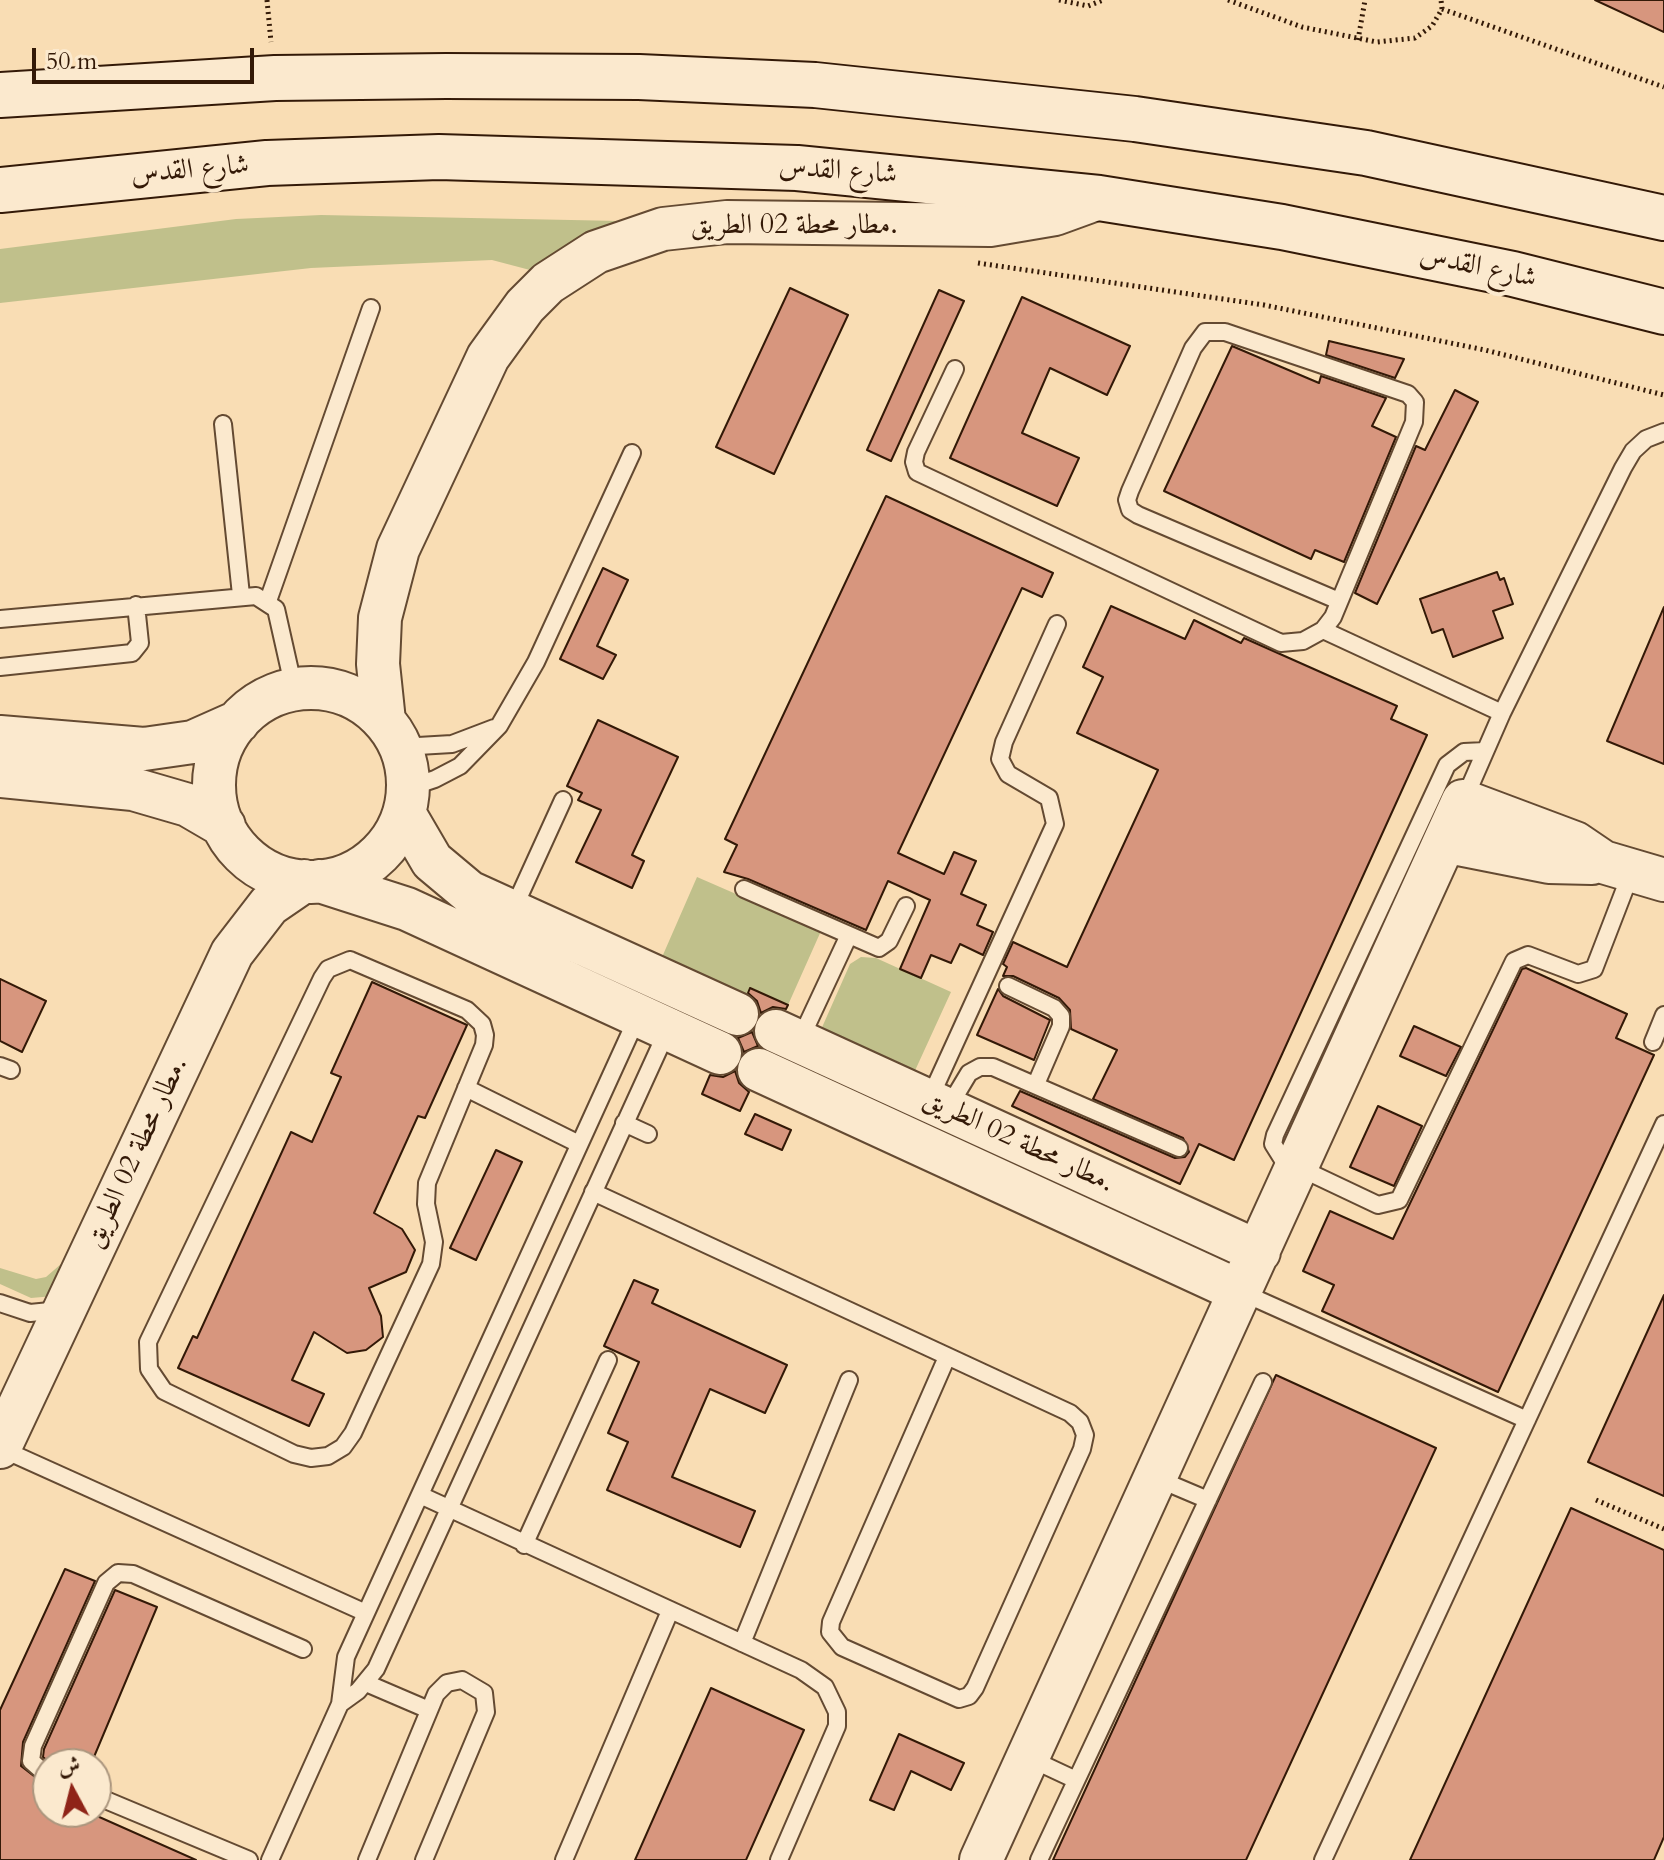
<!DOCTYPE html>
<meta charset="utf-8">
<style>
body{margin:0}
#map{position:relative;width:1664px;height:1860px;overflow:hidden;background:#f9ddb4;font-family:Cardo,Amiri,serif}
canvas{display:block}
.north{position:absolute;left:32px;top:1748px;width:80px;height:80px;box-sizing:border-box;background:#fbe9ce;border:2px solid #ab967e;border-radius:50%;rotate:353deg;font-size:22px;font-weight:700;line-height:32px;text-align:center;color:#331907}
.north::after{content:'';display:block;margin:auto;width:28px;height:36px;background:#8f2418;clip-path:polygon(50% 0,100% 100%,50% 72%,0 100%)}
.scale{position:absolute;left:32px;top:48px;width:222px;height:36px;box-sizing:border-box;border:4px solid #331907;border-top:0;padding-left:10px;font-size:24px;line-height:28px;white-space:nowrap;color:#331907;-webkit-text-stroke:6px #fbe9ce;paint-order:stroke}
</style>
<div id="map">
<canvas width="1664" height="1860"></canvas>
<div class="north">ش</div>
<div class="scale">50 m</div>
</div>
<script>
const c = document.querySelector('canvas').getContext('2d');
c.lineJoin = 'round';
function fill(path, color) {
  c.fillStyle = color;
  c.fill(path, 'evenodd');
}
function toPath(rows) {
  const path = new Path2D();
  for (const r of rows) {
    if (r.length === 3) {
      path.moveTo(r[0] + r[2], r[1]);
      path.arc(r[0], r[1], r[2], 0, 2 * Math.PI);
      continue;
    }
    path.moveTo(r[0], r[1]);
    for (let i = 2; i < r.length; i += 2) path.lineTo(r[i], r[i + 1]);
  }
  return path;
}
function stroke(path, color, width, dash) {
  c.strokeStyle = color;
  c.lineWidth = width;
  c.lineCap = dash ? 'butt' : 'round';
  c.setLineDash(dash || []);
  c.stroke(path);
}
function write(font, color, halo, rows, align = 'center') {
  c.font = font + ' Cardo,Amiri,serif';
  c.lineWidth = 8;
  c.setLineDash([]);
  c.textBaseline = 'middle';
  c.strokeStyle = halo;
  c.fillStyle = color;
  for (const [text, x, y, turn = 0] of rows) {
    c.save();
    c.translate(x, y);
    c.rotate((+turn || 0) * Math.PI / 180);
    c.textAlign = isNaN(turn) ? turn : align;
    if (halo) c.strokeText(text, 0, 0);
    c.fillText(text, 0, 0);
    c.restore();
  }
}
const green = toPath([
 [321,215,621,221,560,250,530,270,492,260,311,268,0,303,0,249,236,219],
 [697,877,821,931,788,1005,750,988,744,1001,659,964],
 [861,957,876,958,951,992,913,1075,816,1041,850,964],
 [188,993,202,998,54,1296,31,1298,0,1284,0,1268,36,1279,46,1277,61,1264]
]);
const building = toPath([
 [1595,0,1664,0,1664,32,1595,0],
 [790,288,848,315,774,474,716,447,790,288],
 [939,290,964,301,891,461,867,450,939,290],
 [1022,297,1130,346,1107,395,1050,368,1022,433,1079,458,1057,506,950,458,1022,297],
 [1329,341,1404,359,1395,378,1326,355,1329,341],
 [1232,346,1319,383,1321,376,1386,398,1372,426,1396,437,1344,562,1315,550,1311,559,1164,491,1232,346],
 [1455,390,1478,402,1377,604,1355,593,1416,446,1425,450,1455,390],
 [886,496,1053,573,1042,597,1022,588,898,853,944,874,954,852,976,861,961,894,986,905,977,925,993,932,983,955,960,944,951,963,931,955,921,978,900,969,930,900,888,881,866,930,748,879,724,872,737,845,725,839,886,496],
 [603,568,628,580,597,646,616,655,603,679,560,659,603,568],
 [1497,572,1500,580,1504,578,1513,604,1493,611,1503,638,1453,657,1443,629,1432,633,1420,599,1497,572],
 [1111,606,1185,639,1194,620,1241,643,1244,638,1397,706,1391,719,1427,735,1234,1160,1199,1144,1180,1184,1012,1106,1020,1091,1175,1158,1185,1157,1189,1152,1183,1138,1093,1099,1117,1050,1071,1029,1070,1010,1059,998,1013,976,1003,976,1007,967,1003,964,1013,942,1067,967,1158,770,1077,733,1103,677,1083,667,1111,606],
 [1664,607,1664,764,1607,741,1664,607],
 [598,720,678,757,632,855,644,861,632,888,576,862,601,810,578,800,582,793,567,786,598,720],
 [1526,968,1627,1014,1616,1038,1654,1055,1498,1392,1322,1311,1334,1285,1303,1271,1330,1211,1393,1239,1522,969,1526,968],
 [0,979,46,1001,22,1052,0,1041,0,979],
 [372,982,467,1025,425,1118,418,1116,374,1213,402,1229,415,1250,406,1272,369,1288,381,1316,383,1337,366,1350,347,1353,314,1332,292,1380,324,1394,309,1426,178,1368,193,1336,197,1338,291,1132,312,1142,341,1077,331,1073,372,982],
 [750,988,788,1005,786,1009,773,1007,761,1013,757,1001,748,993,750,988],
 [998,989,1003,996,1050,1020,1034,1060,977,1035,998,989],
 [1414,1026,1461,1047,1446,1076,1400,1056,1414,1026],
 [752,1032,758,1046,744,1052,738,1038,752,1032],
 [735,1071,739,1083,749,1092,740,1111,702,1094,710,1075,723,1077,735,1071],
 [1378,1106,1422,1126,1394,1186,1350,1167,1378,1106],
 [755,1114,791,1130,782,1150,745,1134,755,1114],
 [496,1150,522,1162,476,1260,450,1248,496,1150],
 [634,1280,658,1290,652,1303,787,1365,765,1413,710,1389,672,1477,755,1511,740,1547,607,1490,628,1442,608,1433,639,1362,604,1346,634,1280],
 [1664,1295,1664,1496,1588,1462,1664,1295],
 [1276,1375,1436,1448,1246,1860,1053,1860,1276,1375],
 [1571,1508,1664,1550,1664,1837,1654,1860,1410,1860,1571,1508],
 [65,1569,95,1581,23,1742,21,1766,48,1787,48,1812,88,1812,196,1860,0,1860,0,1710,65,1569],
 [115,1590,157,1607,91,1764,51,1764,43,1757,44,1749,115,1590],
 [711,1688,804,1730,746,1860,635,1860,711,1688],
 [899,1734,964,1763,951,1790,911,1771,894,1810,870,1800,899,1734]
]);
const path = toPath([
 [267,0,271,42],
 [1059,0,1088,6,1103,0],
 [1228,0,1302,27,1377,42,1415,38,1432,26,1442,9,1441,0],
 [1442,9,1664,87],
 [1358,40,1365,0],
 [978,263,1264,305,1485,350,1664,395],
 [1596,1500,1664,1529]
]);
const service = toPath([
 [955,369,916,452,914,462,917,472,1281,643,1303,641,1323,630,1333,617,1414,422,1415,402,1408,394,1225,332,1205,332,1193,348,1130,491,1127,500,1130,510,1138,515,1339,601],
 [223,424,241,595],
 [268,601,371,308],
 [0,619,256,596,276,609,294,689],
 [1323,630,1502,713],
 [0,667,132,653,140,643,136,605],
 [401,747,452,744,494,728],
 [1485,751,1464,752,1447,765,1275,1135,1273,1144,1283,1160,1378,1205,1399,1200,1514,961,1528,955,1578,974,1594,969,1631,873],
 [408,788,435,779,460,766,499,726,536,662,632,453],
 [1464,800,1502,713,1623,468,1633,451,1646,439,1664,432],
 [744,889,879,948,889,941,906,906],
 [512,912,563,800],
 [350,960,467,1010,482,1024,485,1035,484,1045,427,1183,426,1204,434,1242,431,1264,353,1433,343,1447,328,1456,311,1458,294,1454,164,1391,149,1369,148,1342,322,978,328,969,350,960],
 [1008,986,1054,1008,1061,1016,1061,1026,1036,1084],
 [799,1042,849,935],
 [1653,1042,1664,1015],
 [0,1066,11,1070],
 [466,1088,579,1144],
 [929,1100,1055,824,1049,798,1008,774,1000,759,1004,742,1057,624],
 [948,1108,969,1073,980,1067,993,1067,1179,1148],
 [624,1123,648,1134],
 [593,1192,1070,1413,1080,1422,1085,1435,1082,1449,975,1688,969,1696,959,1699,842,1647,830,1632,831,1622,947,1357],
 [1241,1292,1527,1420],
 [0,1303,30,1313,60,1310],
 [0,1448,366,1613],
 [1156,1478,1208,1500],
 [420,1495,801,1670,825,1687,837,1712,837,1726,779,1860],
 [524,1545,608,1360],
 [742,1643,849,1380],
 [366,1683,429,1710],
 [340,1704,358,1691,376,1669,668,1029],
 [1029,1758,1076,1780],
 [48,1776,31,1761,33,1746,106,1583,118,1573,133,1574,303,1649],
 [96,1796,249,1860],
 [270,1860,340,1704,346,1657,638,1016],
 [367,1860,436,1694,447,1683,462,1680,484,1693,486,1712,424,1860],
 [564,1860,670,1611],
 [1039,1860,1263,1382],
 [1323,1860,1664,1124]
]);
const tertiary = toPath([
 [311,785,97],
 [384,721,378,664,380,618,398,549,488,357,525,306,548,283,596,252,663,229,727,222,990,225,1055,214,1099,198],
 [0,737,144,749,193,742,238,722],
 [0,776,133,789,188,805,224,826],
 [404,813,432,861,469,892,737,1014],
 [1448,842,1549,862,1592,863],
 [320,881,407,909,720,1053],
 [776,1031,1259,1252],
 [759,1070,1241,1292],
 [0,1447,232,953,269,905,304,881],
 [981,1860,1463,801,1575,843,1603,862,1664,880]
]);
const secondary = toPath([
 [0,95,275,78,446,76,639,77,815,85,1135,119,1366,153,1664,218],
 [0,190,267,163,439,157,797,168,1099,198,1282,227,1513,274,1664,312]
]);
const streetNames = [
 ["شارع القدس",190,171,-5],
 ["شارع القدس",838,172,4],
 ["مطار محطة 02 الطريق.",794,227],
 ["شارع القدس",1478,268,12],
 ["مطار محطة 02 الطريق.",1018,1142,25],
 ["مطار محطة 02 الطريق.",137,1153,-65]
];
fill(green, '#c0c08b');
fill(building, '#d7967e');
stroke(building, '#331907', 2);
stroke(service, '#644a32', 20);
stroke(tertiary, '#644a32', 46);
stroke(secondary, '#331907', 48);
stroke(path, '#331907', 5, [2, 4]);
stroke(service, '#fbe9ce', 16);
stroke(tertiary, '#fbe9ce', 42);
stroke(secondary, '#fbe9ce', 44);
write('28px', '#331907', '#fbe9ce', streetNames);
</script>
